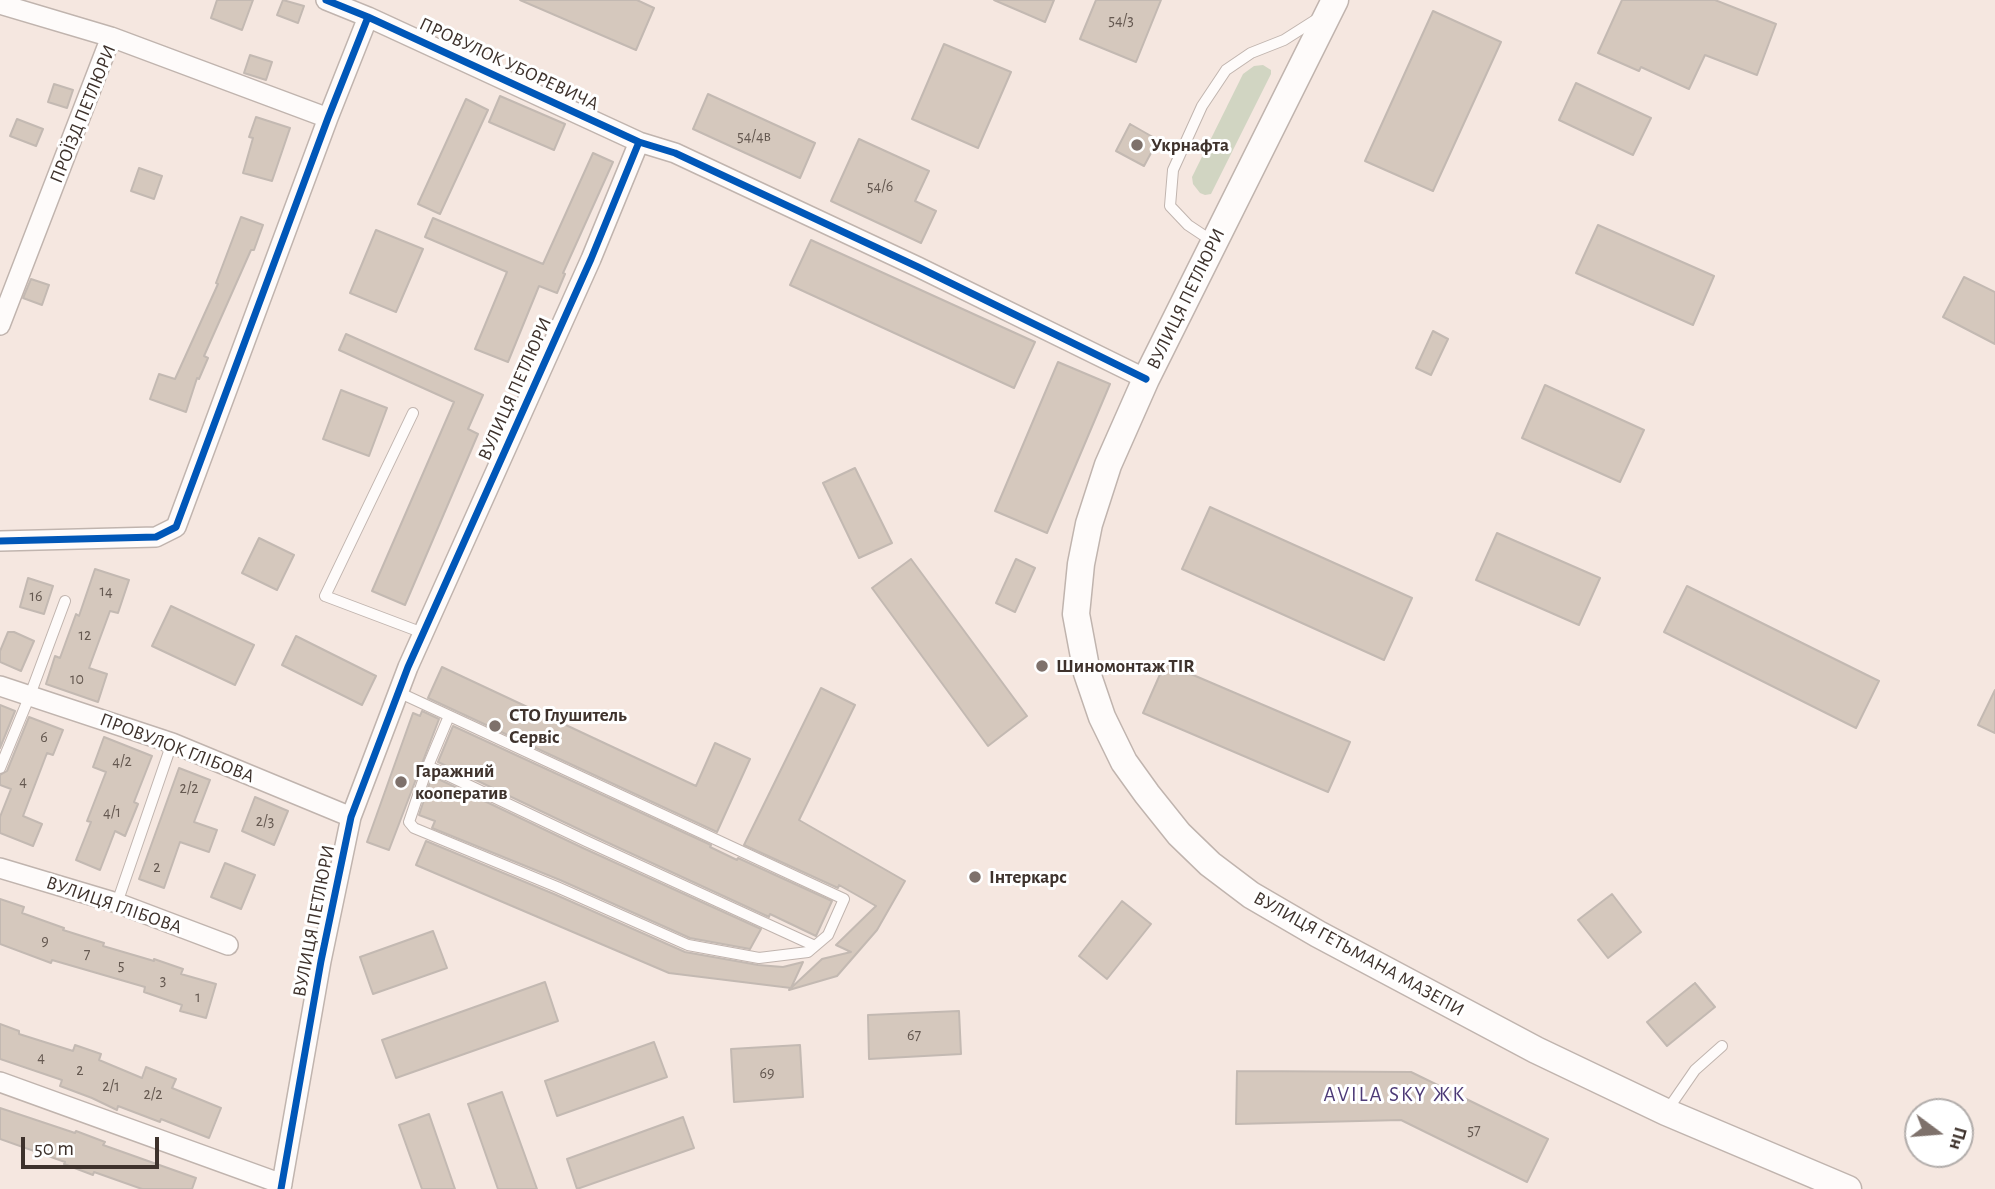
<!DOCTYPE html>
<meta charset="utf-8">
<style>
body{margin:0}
#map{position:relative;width:1995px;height:1189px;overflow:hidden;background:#f5e7e0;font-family:"Alegreya Sans",sans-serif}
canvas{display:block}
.north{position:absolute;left:1904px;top:1098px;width:70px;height:70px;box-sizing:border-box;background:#fff;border:2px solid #b2adab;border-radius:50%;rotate:106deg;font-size:19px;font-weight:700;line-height:28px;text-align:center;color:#3e322c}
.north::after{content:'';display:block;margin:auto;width:24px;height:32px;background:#7e716b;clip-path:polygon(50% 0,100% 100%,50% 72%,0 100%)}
.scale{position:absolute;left:21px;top:1137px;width:138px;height:32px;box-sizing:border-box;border:4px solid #3e322c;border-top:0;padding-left:9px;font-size:21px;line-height:24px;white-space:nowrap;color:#3e322c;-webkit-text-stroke:5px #fff;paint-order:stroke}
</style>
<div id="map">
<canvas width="1995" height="1189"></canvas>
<div class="north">Пн</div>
<div class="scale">50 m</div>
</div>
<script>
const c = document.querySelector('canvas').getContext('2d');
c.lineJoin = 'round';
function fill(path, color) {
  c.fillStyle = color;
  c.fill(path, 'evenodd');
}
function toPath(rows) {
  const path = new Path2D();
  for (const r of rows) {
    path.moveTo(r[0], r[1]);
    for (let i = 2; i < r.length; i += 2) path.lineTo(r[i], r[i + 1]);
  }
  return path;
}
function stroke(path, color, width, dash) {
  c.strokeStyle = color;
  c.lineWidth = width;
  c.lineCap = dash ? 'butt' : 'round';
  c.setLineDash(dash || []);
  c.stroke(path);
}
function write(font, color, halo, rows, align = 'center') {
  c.font = font + ' "Alegreya Sans",sans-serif';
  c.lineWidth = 6;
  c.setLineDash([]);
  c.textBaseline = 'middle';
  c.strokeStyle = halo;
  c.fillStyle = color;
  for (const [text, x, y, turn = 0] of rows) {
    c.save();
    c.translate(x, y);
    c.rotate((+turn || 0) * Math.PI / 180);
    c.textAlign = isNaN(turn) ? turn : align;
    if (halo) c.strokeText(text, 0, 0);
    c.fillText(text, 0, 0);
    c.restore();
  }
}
const green = toPath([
 [1263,65,1271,70,1271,74,1211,194,1205,195,1200,193,1193,184,1192,177,1243,74,1254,66]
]);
const building = toPath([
 [217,0,253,0,242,30,211,18,217,0],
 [283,0,304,6,298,23,277,15,283,0],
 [520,0,637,0,654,8,636,50,520,0],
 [994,0,1054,0,1045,22,994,0],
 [1096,0,1161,0,1136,62,1080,39,1096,0],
 [1622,0,1715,0,1776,24,1757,75,1705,55,1689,89,1641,67,1639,71,1598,53,1622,0],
 [1433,11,1501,42,1433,191,1365,161,1433,11],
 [944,44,1011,72,978,148,912,119,944,44],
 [250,55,272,62,266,80,244,73,250,55],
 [1576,83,1651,118,1633,155,1559,120,1576,83],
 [54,84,73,90,67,108,48,102,54,84],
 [708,94,815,143,800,178,693,129,708,94],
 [500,96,565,124,554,150,489,122,500,96],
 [466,99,488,110,440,214,418,204,466,99],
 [256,117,290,128,272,181,243,173,253,138,249,137,256,117],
 [17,119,43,129,36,146,10,136,17,119],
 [1130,124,1158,140,1144,166,1116,151,1130,124],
 [859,139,929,171,915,201,936,211,921,243,831,201,859,139],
 [593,153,613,162,563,273,565,274,557,293,539,286,508,362,475,349,507,272,425,237,433,218,543,264,593,153],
 [139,168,162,176,154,199,131,191,139,168],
 [241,217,263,225,254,250,251,250,204,356,208,358,199,379,197,378,186,412,150,399,159,374,175,379,218,284,216,283,241,217],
 [1598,225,1714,276,1693,325,1576,273,1598,225],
 [376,230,423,249,396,312,350,293,376,230],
 [811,240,1035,342,1014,388,790,285,811,240],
 [1964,277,1995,292,1995,344,1943,317,1964,277],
 [31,279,49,285,42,305,23,298,31,279],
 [1433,331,1448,339,1431,375,1416,368,1433,331],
 [346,334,483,395,468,429,478,434,405,605,372,591,454,402,339,350,346,334],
 [1058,362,1110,384,1047,533,995,511,1058,362],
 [1545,385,1644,430,1620,482,1522,438,1545,385],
 [341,390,387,408,369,456,323,439,341,390],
 [855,468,892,543,859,558,823,483,855,468],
 [1210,507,1412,598,1384,660,1182,569,1210,507],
 [1497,533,1600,578,1579,625,1476,580,1497,533],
 [259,538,294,555,277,590,242,573,259,538],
 [911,559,1027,716,988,746,872,588,911,559],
 [1016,559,1035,568,1015,612,996,603,1016,559],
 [95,569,129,580,118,613,110,611,89,668,107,674,98,702,46,684,55,656,60,658,76,614,79,616,95,569],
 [28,578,53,586,44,614,20,607,28,578],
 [1687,586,1879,681,1856,728,1664,632,1687,586],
 [171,606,254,645,235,685,152,646,171,606],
 [8,632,14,632,34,641,21,671,0,662,0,651,8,632],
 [296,636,376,676,362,705,282,665,296,636],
 [1165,663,1350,742,1328,792,1143,713,1165,663],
 [442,667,696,786,715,743,750,759,717,832,428,698,442,667],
 [821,688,855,705,799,820,905,881,877,930,837,976,789,990,791,988,669,973,416,865,426,841,554,894,685,952,758,965,783,967,803,962,791,988,822,959,851,952,836,945,876,906,839,885,838,888,744,845,821,688],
 [1995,690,1995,733,1978,725,1995,690],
 [0,705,15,711,0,748,0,705],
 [422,711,439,719,389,850,367,842,413,713,420,716,422,711],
 [29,717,63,730,53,755,47,753,23,816,42,824,33,846,0,833,0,817,11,789,0,785,0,775,7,771,29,717],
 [453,726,711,845,710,847,737,860,738,858,832,901,816,936,770,914,769,917,589,834,438,762,453,726],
 [104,737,152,756,134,802,138,804,125,836,115,831,100,870,76,860,91,822,87,821,106,772,93,767,104,737],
 [179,768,210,780,194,822,217,830,209,852,180,842,164,888,139,879,179,768],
 [432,776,583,848,761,929,750,949,690,938,560,880,432,828,435,821,419,815,432,776],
 [255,797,288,811,274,845,242,831,255,797],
 [225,863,255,875,241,909,211,897,225,863],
 [1612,894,1641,932,1608,958,1578,920,1612,894],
 [0,899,24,907,22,913,64,928,63,930,104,943,103,946,154,961,154,959,183,969,181,974,216,984,206,1018,180,1011,182,1005,144,992,145,987,52,960,51,963,0,944,0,899],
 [1122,901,1151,924,1107,979,1079,956,1122,901],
 [433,931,447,968,373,994,360,957,433,931],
 [545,982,558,1021,396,1078,382,1040,545,982],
 [1695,983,1715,1007,1667,1046,1647,1022,1695,983],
 [959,1011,961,1054,869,1059,868,1015,959,1011],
 [0,1024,19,1031,19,1034,73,1051,75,1045,101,1054,99,1060,142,1078,146,1067,176,1079,172,1088,221,1108,209,1138,161,1119,160,1122,118,1106,117,1110,92,1098,60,1086,62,1080,0,1059,0,1024],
 [654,1042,667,1077,557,1116,545,1081,654,1042],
 [800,1045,803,1097,734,1102,731,1049,800,1045],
 [1237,1071,1411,1072,1548,1139,1527,1182,1401,1120,1236,1124,1237,1071],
 [502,1092,537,1189,498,1189,468,1104,502,1092],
 [0,1108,75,1133,76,1131,105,1142,103,1145,196,1178,192,1189,142,1189,94,1172,93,1175,64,1164,65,1162,0,1139,0,1108],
 [429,1114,455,1189,422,1189,399,1125,429,1114],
 [683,1117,694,1148,577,1189,567,1159,683,1117]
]);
const service = toPath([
 [1212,241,1188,225,1170,206,1173,170,1202,106,1226,70,1251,53,1284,40,1317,19],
 [413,413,325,596,423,633],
 [398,692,844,899,828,935,815,946,808,952,759,958,688,945,557,887,414,828,409,822,428,766,586,841,815,946],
 [428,766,449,716],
 [0,768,30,695,65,601],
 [117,903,172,743],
 [1666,1112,1695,1070,1722,1046]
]);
const minor = toPath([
 [326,0,368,17,639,142,675,153,918,267,1146,379],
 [0,4,111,37],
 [0,325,111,37,328,118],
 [0,541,156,537,176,527,328,118,368,17],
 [0,686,172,743,351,817],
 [0,868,117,903,228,945],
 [0,1082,282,1184],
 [281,1189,321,961,351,817,408,667,591,259,639,142]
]);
const secondary = toPath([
 [1335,0,1146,379,1108,465,1089,524,1081,564,1076,614,1087,673,1102,717,1124,762,1147,794,1179,834,1210,864,1251,895,1318,934,1536,1050,1666,1112,1848,1189]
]);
const cycleway = toPath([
 [326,0,368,17,639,142,675,153,918,267,1146,379],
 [0,541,156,537,176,527,328,118,368,17],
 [281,1189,321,961,351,817,408,667,591,259,639,142]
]);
const markers = [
 [1137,145,7,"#7e716b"],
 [1042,666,7,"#7e716b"],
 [495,726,7,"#7e716b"],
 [401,782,7,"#7e716b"],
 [975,877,7,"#7e716b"]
];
const numberNames = [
 ["54/3",1121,20],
 ["54/4в",754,136],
 ["54/6",880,186],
 ["14",106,591],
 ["16",36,596],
 ["12",85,635],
 ["10",77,679],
 ["6",44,737],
 ["4/2",122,761],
 ["4",23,781],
 ["2/2",189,788],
 ["4/1",112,812],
 ["2/3",265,821],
 ["2",157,867],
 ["9",45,941],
 ["7",87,954],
 ["5",121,965],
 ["3",163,980],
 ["1",198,997],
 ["67",914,1035],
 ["4",41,1057],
 ["2",80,1070],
 ["69",767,1073],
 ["2/1",111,1086],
 ["2/2",153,1094],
 ["57",1474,1130]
];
const streetNames = [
 ["ПРОВУЛОК УБОРЕВИЧА",509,64,25],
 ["ПРОЇЗД ПЕТЛЮРИ",83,114,-68],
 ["ВУЛИЦЯ ПЕТЛЮРИ",1186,299,-64],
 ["ВУЛИЦЯ ПЕТЛЮРИ",515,389,-66],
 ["ПРОВУЛОК ГЛІБОВА",177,748,21],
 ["ВУЛИЦЯ ГЛІБОВА",114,905,19],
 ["ВУЛИЦЯ ПЕТЛЮРИ",314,921,-79],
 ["ВУЛИЦЯ ГЕТЬМАНА МАЗЕПИ",1359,954,29]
];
const poiNames = [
 ["Укрнафта",1151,145],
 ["Шиномонтаж TIR",1056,666],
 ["СТО Глушитель",509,715],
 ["Сервіс",509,737],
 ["Гаражний",415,771],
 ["кооператив",415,793],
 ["Інтеркарс",989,877]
];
const neighbourhoodNames = [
 ["AVILA SKY ЖК",1395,1095]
];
fill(green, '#d1d5c2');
fill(building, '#d5c8bd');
stroke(building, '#c3b9b2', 2);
stroke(service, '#c0b4ae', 12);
stroke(minor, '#c0b4ae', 22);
stroke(secondary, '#c0b4ae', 29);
stroke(service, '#fefbfa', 10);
stroke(minor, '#fefbfa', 19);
stroke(secondary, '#fefbfa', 26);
stroke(cycleway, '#0057b8', 7);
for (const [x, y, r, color] of markers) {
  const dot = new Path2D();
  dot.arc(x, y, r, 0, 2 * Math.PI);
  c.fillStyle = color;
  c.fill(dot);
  stroke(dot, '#fff', 2.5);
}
write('16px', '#645850', null, numberNames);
write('19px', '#3e322c', '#fff', streetNames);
write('bold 19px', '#3e322c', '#fff', poiNames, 'left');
c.letterSpacing = '2px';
write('21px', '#4d3a77', '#fff', neighbourhoodNames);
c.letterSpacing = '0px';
</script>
